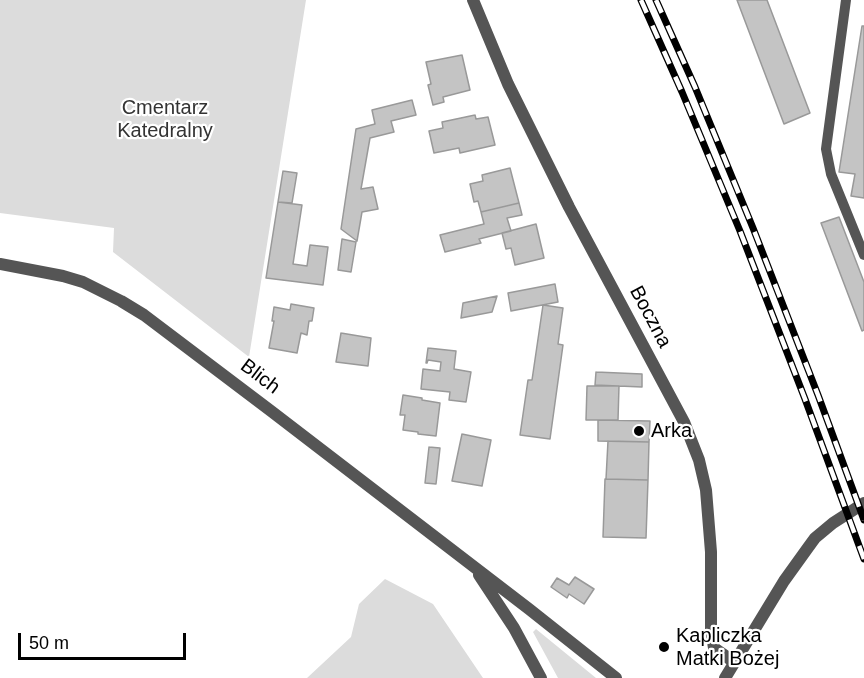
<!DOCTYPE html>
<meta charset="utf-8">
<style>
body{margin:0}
#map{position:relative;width:864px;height:678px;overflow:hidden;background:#fff;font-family:Helvetica,sans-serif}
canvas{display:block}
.scale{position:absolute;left:18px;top:633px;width:168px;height:27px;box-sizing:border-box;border:3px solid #000;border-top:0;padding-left:8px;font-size:18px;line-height:21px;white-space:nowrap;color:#000;-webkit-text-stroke:4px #fff;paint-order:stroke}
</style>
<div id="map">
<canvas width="864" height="678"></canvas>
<div class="scale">50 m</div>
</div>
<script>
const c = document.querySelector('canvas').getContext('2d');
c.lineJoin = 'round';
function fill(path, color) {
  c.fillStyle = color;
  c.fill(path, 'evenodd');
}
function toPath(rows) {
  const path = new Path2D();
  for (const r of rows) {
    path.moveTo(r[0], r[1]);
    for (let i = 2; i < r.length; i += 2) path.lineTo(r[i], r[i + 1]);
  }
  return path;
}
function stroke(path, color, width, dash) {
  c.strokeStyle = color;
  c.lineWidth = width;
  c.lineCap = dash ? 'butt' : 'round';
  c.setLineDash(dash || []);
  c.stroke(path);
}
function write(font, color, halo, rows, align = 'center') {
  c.font = font + ' Helvetica,sans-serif';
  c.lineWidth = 4.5;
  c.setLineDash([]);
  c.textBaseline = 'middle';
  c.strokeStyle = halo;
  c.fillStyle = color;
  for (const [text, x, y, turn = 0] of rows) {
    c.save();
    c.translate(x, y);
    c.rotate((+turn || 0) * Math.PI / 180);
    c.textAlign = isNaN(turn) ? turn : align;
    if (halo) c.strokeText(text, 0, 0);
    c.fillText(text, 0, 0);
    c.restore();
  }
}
const green = toPath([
 [0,0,306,0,249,357,113,252,114,228,0,213],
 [385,579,433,604,483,678,307,678,351,637,359,604],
 [536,629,596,678,558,678,533,632]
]);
const building = toPath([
 [737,0,767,0,810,113,784,124,737,0],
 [862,26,864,26,864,198,851,196,855,174,839,172,862,26],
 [462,55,470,90,443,97,444,102,433,105,428,85,431,84,426,62,462,55],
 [412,100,416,115,391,121,394,132,370,138,361,189,373,187,378,209,362,212,357,241,341,229,356,129,375,124,372,110,412,100],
 [475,115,476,119,488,117,495,145,460,153,459,148,434,153,429,131,443,128,442,122,475,115],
 [510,168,519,203,481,212,478,201,474,202,470,184,483,181,482,175,510,168],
 [283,171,297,173,292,203,278,202,283,171],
 [278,202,302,205,293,264,307,266,310,245,328,247,323,285,266,278,278,202],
 [519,203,522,215,507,218,511,231,479,239,481,243,445,252,440,235,484,224,481,212,519,203],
 [839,217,864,282,864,330,862,331,821,223,839,217],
 [536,224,544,258,515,265,511,248,506,249,502,233,536,224],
 [342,239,356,242,351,272,338,270,342,239],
 [555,284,558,302,511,311,508,293,555,284],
 [497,296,492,312,461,318,463,303,497,296],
 [291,304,314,308,312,321,309,321,307,335,301,333,297,353,269,348,274,321,272,321,274,307,290,310,291,304],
 [543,305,563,308,558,344,563,345,550,439,520,435,528,380,532,380,543,305],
 [341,333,371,338,368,366,336,362,341,333],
 [428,348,456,351,454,369,471,372,466,402,449,400,450,392,421,389,423,369,440,371,441,362,428,360,427,363,426,363,428,348],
 [596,372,642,374,642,387,595,385,596,372],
 [587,386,619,386,618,420,586,420,587,386],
 [403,395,422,398,422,400,440,403,436,436,418,434,418,432,403,430,405,415,400,415,403,395],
 [598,420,650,421,649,442,598,441,598,420],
 [462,434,491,440,482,486,452,481,462,434],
 [608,441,649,442,648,480,606,479,608,441],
 [429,447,440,448,436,484,425,483,429,447],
 [605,479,648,480,646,538,603,537,605,479],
 [575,577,594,589,584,604,569,594,567,598,551,587,557,578,569,585,575,577]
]);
const service = toPath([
 [846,0,826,149,831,174,864,255]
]);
const minor = toPath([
 [473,0,508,84,569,207,684,422,699,460,706,490,711,552,711,630,714,648,734,662]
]);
const tertiary = toPath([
 [0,264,63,276,83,282,121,301,144,315,271,411,529,609,616,678],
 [479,575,514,628,541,678],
 [725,678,784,581,807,549,815,538,833,523,864,503]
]);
const rail = toPath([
 [641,0,682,92,740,231,805,399,864,559],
 [656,0,695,87,753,228,818,395,864,520]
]);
const markers = [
 [639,431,6,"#000"],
 [664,647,6,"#000"]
];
const parkNames = [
 ["Cmentarz",165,108],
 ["Katedralny",165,131]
];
const streetNames = [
 ["Boczna",650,317,62],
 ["Blich",260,377,37]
];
const poiNames = [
 ["Arka",651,431],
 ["Kapliczka",676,636],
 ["Matki Bożej",676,659]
];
fill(green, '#dcdcdc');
fill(building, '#c4c4c4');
stroke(building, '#999', 1.5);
stroke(service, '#555', 10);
stroke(minor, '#555', 12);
stroke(tertiary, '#555', 12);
stroke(rail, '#000', 7);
stroke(rail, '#fff', 4.5, [14]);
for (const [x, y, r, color] of markers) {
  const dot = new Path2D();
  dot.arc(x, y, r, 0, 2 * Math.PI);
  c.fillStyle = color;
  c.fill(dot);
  stroke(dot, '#fff', 2);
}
write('20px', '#333', '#fff', parkNames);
write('20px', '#000', '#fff', streetNames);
write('20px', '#000', '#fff', poiNames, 'left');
</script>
